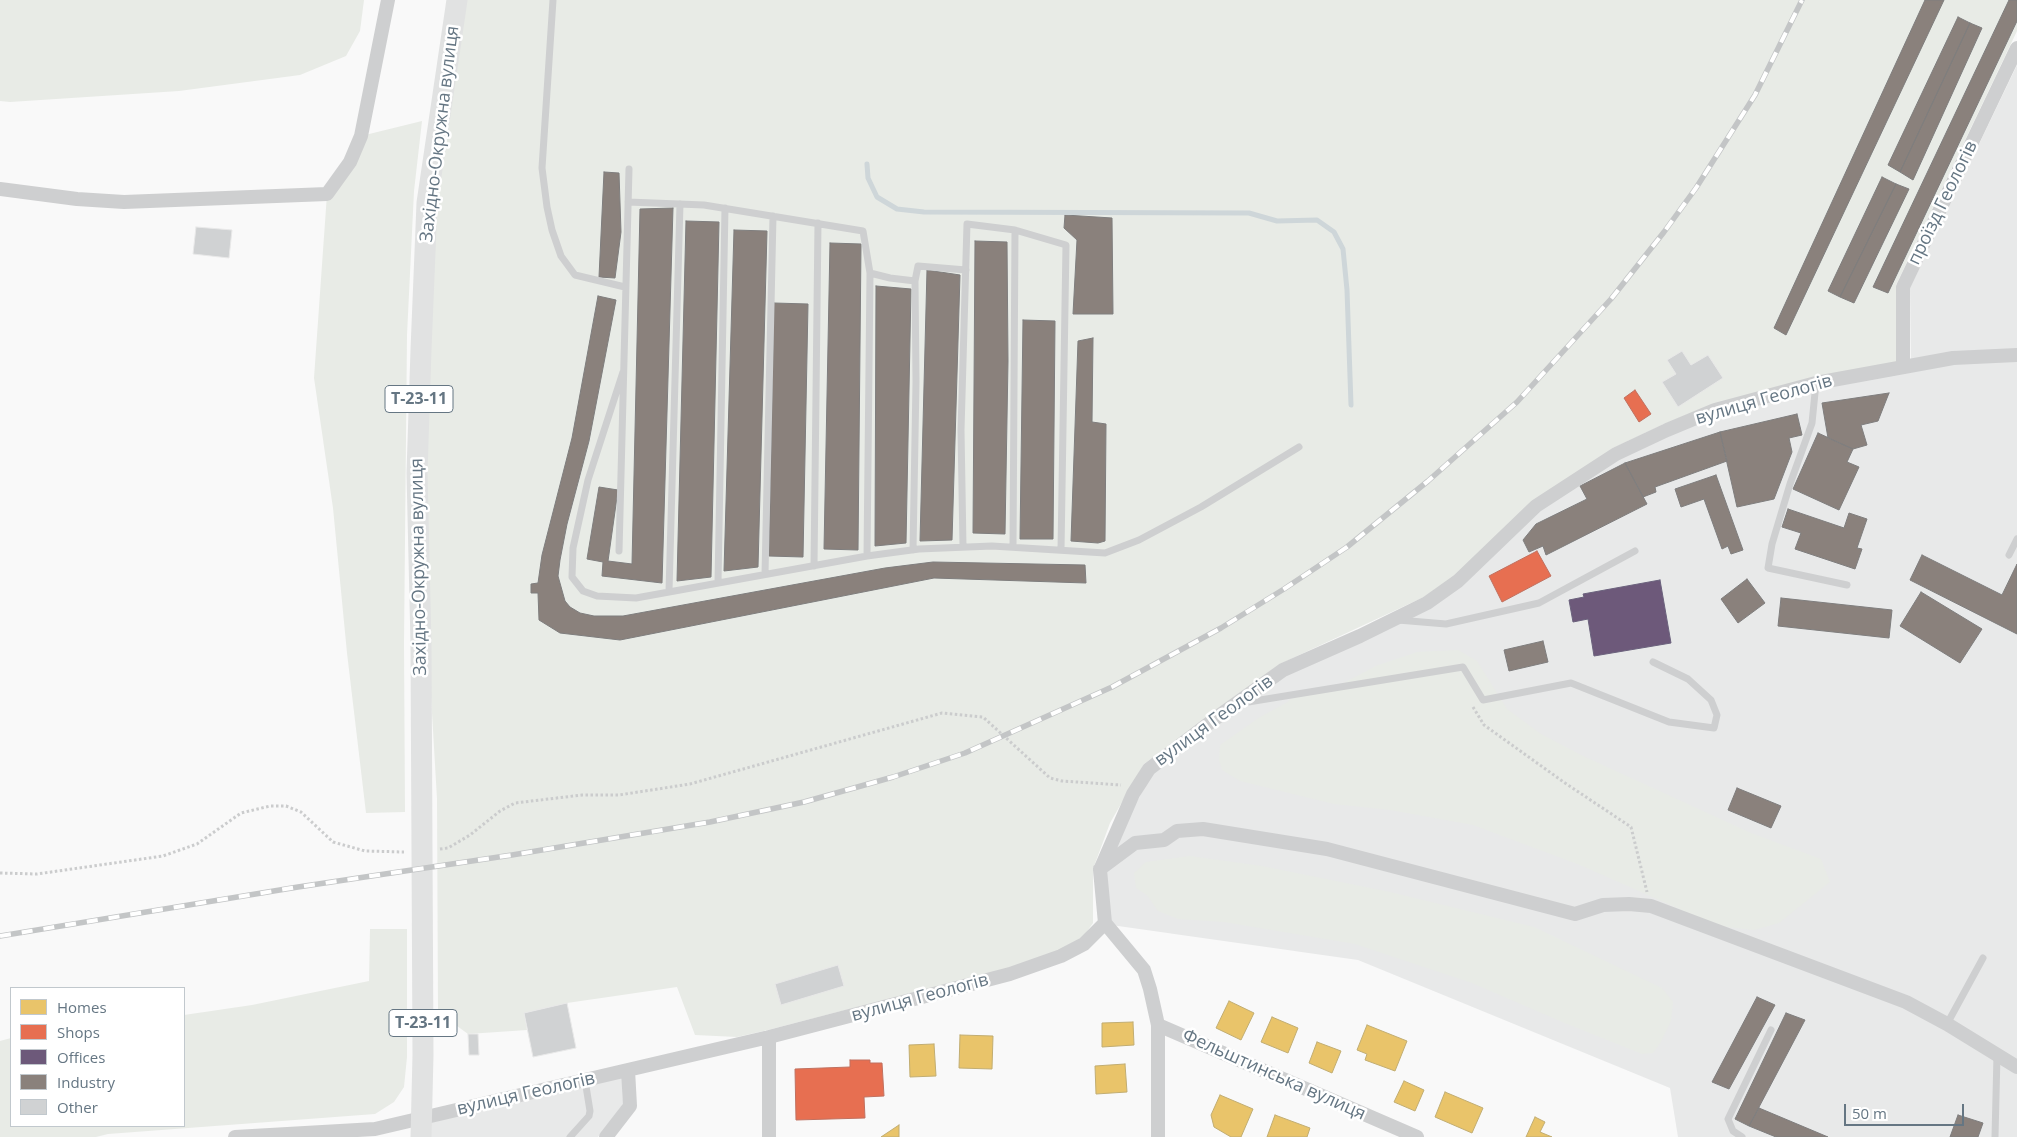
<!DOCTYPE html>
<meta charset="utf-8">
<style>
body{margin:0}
#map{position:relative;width:2017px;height:1137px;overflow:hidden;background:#f9f9f9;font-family:"Open Sans",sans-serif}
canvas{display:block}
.legend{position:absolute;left:10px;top:987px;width:175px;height:140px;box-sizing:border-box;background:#fff;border:1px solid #c1c8cd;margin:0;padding:6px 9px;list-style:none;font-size:15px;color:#657683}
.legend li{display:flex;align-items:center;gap:10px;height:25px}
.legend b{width:25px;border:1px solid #c1c8cd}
.scale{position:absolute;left:1844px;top:1104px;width:120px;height:22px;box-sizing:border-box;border:2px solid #657683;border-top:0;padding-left:6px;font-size:15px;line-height:18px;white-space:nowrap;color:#657683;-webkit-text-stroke:4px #fff;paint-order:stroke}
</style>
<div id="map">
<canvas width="2017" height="1137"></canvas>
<ul class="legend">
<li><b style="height:14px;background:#e9c46a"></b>Homes</li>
<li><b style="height:14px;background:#e76f51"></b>Shops</li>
<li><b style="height:14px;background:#6d597a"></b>Offices</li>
<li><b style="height:14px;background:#8a817c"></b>Industry</li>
<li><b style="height:14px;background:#d0d2d3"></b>Other</li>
</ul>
<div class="scale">50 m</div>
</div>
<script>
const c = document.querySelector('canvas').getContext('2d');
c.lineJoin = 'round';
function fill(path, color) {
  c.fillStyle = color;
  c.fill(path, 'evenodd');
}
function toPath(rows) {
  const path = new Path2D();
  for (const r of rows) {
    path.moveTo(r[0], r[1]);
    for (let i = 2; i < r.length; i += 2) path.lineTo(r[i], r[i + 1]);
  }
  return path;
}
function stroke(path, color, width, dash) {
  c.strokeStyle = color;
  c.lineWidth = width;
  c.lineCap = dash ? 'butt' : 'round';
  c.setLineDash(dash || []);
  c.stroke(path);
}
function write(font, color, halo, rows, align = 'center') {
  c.font = font + ' "Open Sans",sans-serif';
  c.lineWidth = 5;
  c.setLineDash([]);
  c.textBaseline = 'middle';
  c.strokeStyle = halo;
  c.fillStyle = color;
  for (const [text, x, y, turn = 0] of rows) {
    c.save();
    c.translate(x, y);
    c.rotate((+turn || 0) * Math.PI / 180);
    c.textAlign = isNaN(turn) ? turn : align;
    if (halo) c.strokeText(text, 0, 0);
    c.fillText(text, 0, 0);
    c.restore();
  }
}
const built = toPath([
 [2017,65,2017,1137,1678,1137,1670,1088,1358,960,1111,925,1106,870,1122,828,1153,773,1286,675,1430,607,1540,511,1619,459,1669,435,1717,415,1818,389,1911,372,1910,288],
 [622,1077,623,1104,598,1137,429,1137,429,1123]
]);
const green = toPath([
 [0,0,364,0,360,31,346,56,300,75,179,91,10,102,0,101],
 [465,0,2017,0,2017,31,1896,285,1896,362,1713,404,1664,424,1613,448,1454,576,1424,597,1280,664,1144,764,1110,823,1093,869,1093,923,1083,937,1059,950,1008,968,768,1030,737,1037,695,1035,677,987,567,1003,524,1013,527,1030,468,1034,438,1012,437,799,428,644,424,473,434,203],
 [422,121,414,191,407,335,404,643,405,812,366,813,347,653,333,508,314,378,327,194,361,136],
 [1458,650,1477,661,1507,709,1541,734,1581,755,1751,833,1821,859,1830,882,1779,923,1754,930,1718,926,1580,865,1473,825,1390,810,1334,804,1240,781,1222,770,1219,760,1220,745,1260,717,1286,703,1298,693,1328,691,1378,665,1417,652],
 [1190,856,1262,866,1390,892,1534,927,1662,988,1673,1002,1671,1021,1661,1042,1653,1053,1642,1054,1567,1024,1472,983,1355,944,1224,922,1178,919,1158,911,1147,895,1136,888,1134,873,1146,862],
 [370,929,407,929,407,1057,404,1087,394,1102,375,1114,108,1134,96,1137,0,1137,0,1041,11,1038,11,1126,184,1126,184,1015,252,1005,369,981]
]);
const homes = toPath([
 [1229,1001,1254,1013,1241,1040,1216,1028,1229,1001],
 [1272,1017,1298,1028,1288,1053,1261,1042,1272,1017],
 [1133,1022,1134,1045,1102,1047,1102,1023,1133,1022],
 [1367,1025,1407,1041,1395,1071,1365,1060,1367,1054,1357,1050,1367,1025],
 [960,1035,993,1036,992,1069,959,1068,960,1035],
 [1317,1042,1341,1051,1332,1073,1309,1063,1317,1042],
 [934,1044,936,1076,910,1077,909,1045,934,1044],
 [1125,1064,1127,1092,1096,1094,1095,1066,1125,1064],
 [1404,1081,1424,1090,1415,1111,1394,1102,1404,1081],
 [1445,1092,1483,1108,1472,1133,1435,1117,1445,1092],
 [1220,1095,1253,1109,1241,1137,1231,1137,1214,1127,1211,1115,1220,1095],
 [1275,1115,1310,1128,1307,1137,1267,1137,1275,1115],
 [1535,1117,1545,1122,1540,1132,1552,1137,1526,1137,1535,1117],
 [899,1125,899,1137,881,1137,899,1125]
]);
const shops = toPath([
 [1635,390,1651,414,1639,422,1624,398,1635,390],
 [1537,551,1551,576,1502,602,1489,576,1537,551],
 [850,1060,870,1060,870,1063,882,1063,884,1096,864,1097,865,1118,796,1120,795,1069,850,1067,850,1060]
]);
const offices = toPath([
 [1660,580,1671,643,1594,656,1588,619,1573,622,1569,600,1584,597,1583,594,1660,580]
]);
const industry = toPath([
 [1925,0,1944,0,1786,335,1774,328,1925,0],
 [2009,0,2017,0,2017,21,1888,293,1873,287,2009,0],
 [1958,17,1970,23,1900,172,1888,165,1958,17],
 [1970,23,1982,28,1913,180,1900,172,1970,23],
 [604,172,619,173,621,232,615,278,599,277,604,172],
 [1882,177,1896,184,1840,297,1828,291,1882,177],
 [1896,184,1909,189,1854,303,1840,297,1896,184],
 [673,208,662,583,602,576,603,562,587,559,599,487,618,490,608,561,632,564,640,209,673,208],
 [1065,215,1112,218,1113,314,1073,314,1077,240,1064,228,1065,215],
 [686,221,719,222,711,577,677,581,686,221],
 [734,230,767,231,758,567,724,571,734,230],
 [975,241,1007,242,1008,361,1005,534,973,533,975,241],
 [830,243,861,244,858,550,824,549,830,243],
 [927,270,960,275,952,540,920,541,927,270],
 [876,286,911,289,906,543,875,546,876,286],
 [598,296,616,300,589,441,567,524,560,560,558,576,565,601,570,607,580,613,594,616,623,616,885,568,933,562,1085,565,1086,583,934,578,620,640,560,633,539,620,538,593,531,593,531,584,538,583,542,555,572,438,598,296],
 [774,303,808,304,803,557,769,556,774,303],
 [1023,320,1055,321,1053,539,1020,539,1023,320],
 [1093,338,1092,422,1106,424,1105,541,1098,543,1071,541,1078,341,1093,338],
 [1889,393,1878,421,1861,425,1867,445,1853,449,1828,438,1822,403,1889,393],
 [1797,414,1802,435,1789,438,1792,452,1774,499,1737,507,1720,432,1797,414],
 [1720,432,1727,461,1655,487,1656,492,1643,497,1625,463,1720,432],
 [1818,433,1853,449,1847,462,1859,467,1839,510,1793,489,1818,433],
 [1625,463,1647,504,1546,555,1543,546,1529,552,1523,540,1536,524,1587,499,1580,486,1625,463],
 [1716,475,1743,550,1731,554,1728,546,1722,549,1704,499,1681,507,1675,489,1716,475],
 [1788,509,1844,528,1849,513,1867,519,1857,548,1862,549,1855,569,1795,549,1801,533,1782,527,1788,509],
 [1922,555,2002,595,2017,564,2017,634,1910,580,1922,555],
 [1747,579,1765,603,1738,623,1721,599,1747,579],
 [1921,592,1982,629,1960,663,1900,626,1921,592],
 [1781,598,1892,610,1889,638,1778,626,1781,598],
 [1543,641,1548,662,1509,671,1504,650,1543,641],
 [1737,788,1781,806,1771,828,1728,810,1737,788],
 [1757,997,1775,1005,1729,1089,1712,1082,1757,997],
 [1786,1013,1805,1020,1749,1126,1735,1119,1786,1013],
 [1759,1108,1828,1137,1776,1137,1749,1126,1759,1108],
 [1958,1115,1983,1123,1978,1137,1950,1137,1958,1115]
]);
const stream = toPath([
 [867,164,868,178,877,197,897,209,924,212,1249,213,1277,221,1317,220,1334,232,1343,249,1347,290,1351,405]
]);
const building = toPath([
 [196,227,232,230,229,258,193,254,196,227],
 [1682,351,1691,365,1708,355,1723,378,1678,407,1662,382,1676,374,1667,360,1682,351],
 [838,965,844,986,781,1005,775,984,838,965],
 [567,1003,576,1048,533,1057,524,1013,567,1003],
 [468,1034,478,1034,479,1055,469,1055,468,1034]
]);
const path = toPath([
 [1473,707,1484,725,1565,783,1631,827,1647,892],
 [440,849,448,848,470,835,500,811,515,803,582,795,619,795,690,784,942,713,983,717,1050,778,1062,781,1121,785],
 [0,873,37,874,163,856,197,844,241,813,270,806,286,806,301,812,333,842,365,851,404,852]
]);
const service = toPath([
 [553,0,542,168,547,207,552,230,561,256,575,275,625,287],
 [628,202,704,205,863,231,870,273,890,278,915,281,918,266,966,270],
 [623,372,588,480,573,548,572,577,583,591,597,596,636,598,867,556,919,549,992,546,1105,553,1139,540,1201,507,1299,447],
 [1816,383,1812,423,1790,484,1772,544,1768,568,1847,585],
 [963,547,961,430,967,224,1015,230,1066,245,1061,550],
 [1013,547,1015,230],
 [913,550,916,382,915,281],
 [619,551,629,169],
 [2009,555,2017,539],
 [867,556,870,273],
 [814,566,818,223],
 [765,574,773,216],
 [718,582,725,208],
 [669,591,680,204],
 [1398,620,1446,624,1539,603,1635,551],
 [1242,703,1463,667,1483,700,1571,683,1669,722,1714,728,1717,715,1711,700,1688,679,1653,662],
 [1947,1024,1983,958],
 [570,1137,589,1116,590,1111,585,1080],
 [1742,1137,1733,1131,1728,1119,1771,1030],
 [1995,1137,1997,1055]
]);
const minor = toPath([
 [0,189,77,199,124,202,327,194,350,162,361,136,388,0],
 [1903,366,1903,287,2017,48],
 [1100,869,1135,843,1164,840,1177,831,1203,829,1327,849,1575,914,1603,905,1629,904,1651,906,1906,1002,1947,1024,2017,1067],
 [1105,923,1144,970,1150,989,1158,1025,1158,1137],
 [1158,1025,1417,1137],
 [235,1137,375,1129,769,1037,1010,974,1061,956,1084,944,1105,923,1100,870,1133,794,1149,769,1216,718,1283,670,1360,636,1427,603,1458,581,1536,506,1616,454,1667,430,1715,410,1816,383,1953,358,2017,355],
 [606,1137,630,1106,628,1070],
 [769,1137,769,1037]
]);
const primary = toPath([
 [421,1137,423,1055,421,644,417,473,421,350,427,203,457,0]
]);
const rail = toPath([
 [0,936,298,887,512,855,710,822,804,802,893,777,965,753,1112,687,1221,628,1284,589,1347,547,1428,481,1517,402,1611,299,1664,232,1696,188,1755,95,1802,0]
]);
const shields = [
 [419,399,68],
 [423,1023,68]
];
const shieldNames = [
 ["Т-23-11",419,399],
 ["Т-23-11",423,1023]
];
const streetNames = [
 ["Західно-Окружна вулиця",440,134,-83],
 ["проїзд Геологів",1943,203,-64],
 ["вулиця Геологів",1764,400,-16],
 ["Західно-Окружна вулиця",419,567,-91],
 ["вулиця Геологів",1214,721,-36],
 ["вулиця Геологів",920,998,-15],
 ["Фельштинська вулиця",1274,1075,24],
 ["вулиця Геологів",526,1094,-13]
];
fill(built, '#e8e9e9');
fill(green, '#e8ebe6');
fill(homes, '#e9c46a');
stroke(homes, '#c1ad72', 1);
fill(shops, '#e76f51');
stroke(shops, '#c07160', 1);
fill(offices, '#6d597a');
stroke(offices, '#6b627d', 1);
fill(industry, '#8a817c');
stroke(industry, '#7f7e7e', 1);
stroke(stream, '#ced6d9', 5);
fill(building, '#d0d2d3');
stroke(building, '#e8e8e8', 1);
stroke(path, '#cbcccd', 3, [2.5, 2.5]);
stroke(service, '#cecfd0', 7);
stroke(minor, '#cecfd0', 14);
stroke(primary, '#e1e2e2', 21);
stroke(rail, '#c3c5c6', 5.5);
stroke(rail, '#fff', 4, [11]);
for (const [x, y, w] of shields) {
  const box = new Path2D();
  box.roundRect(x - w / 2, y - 13.5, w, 27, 4);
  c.fillStyle = '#fff';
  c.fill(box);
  stroke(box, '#657683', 1);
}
write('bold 16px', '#657683', null, shieldNames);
write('18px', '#657683', '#fff', streetNames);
</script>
